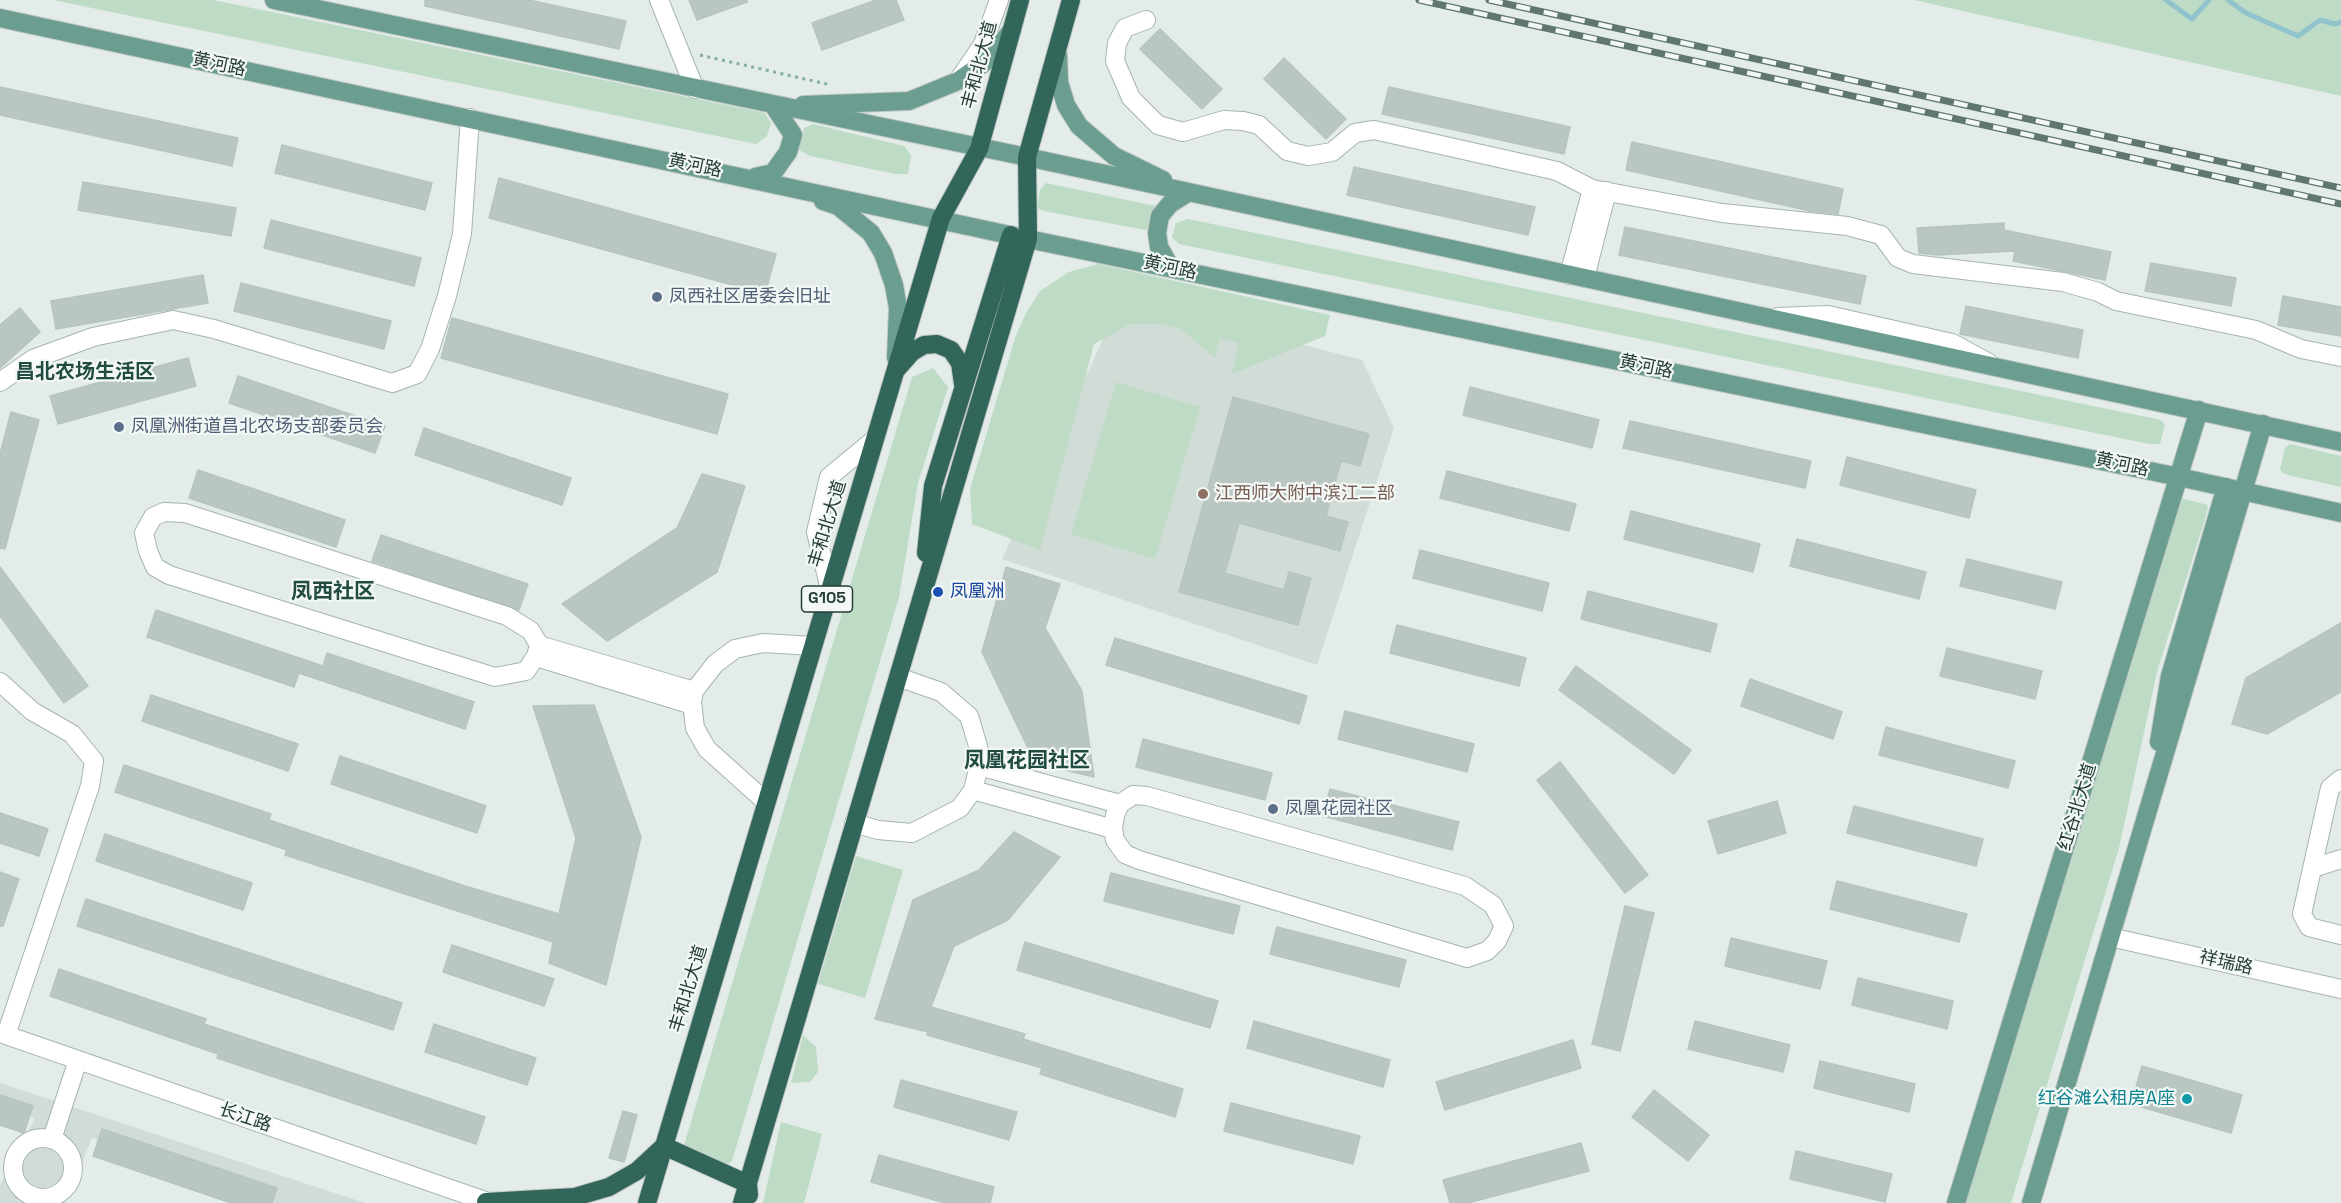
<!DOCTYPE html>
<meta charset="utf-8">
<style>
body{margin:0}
canvas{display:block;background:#e3ece8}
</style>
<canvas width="2341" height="1203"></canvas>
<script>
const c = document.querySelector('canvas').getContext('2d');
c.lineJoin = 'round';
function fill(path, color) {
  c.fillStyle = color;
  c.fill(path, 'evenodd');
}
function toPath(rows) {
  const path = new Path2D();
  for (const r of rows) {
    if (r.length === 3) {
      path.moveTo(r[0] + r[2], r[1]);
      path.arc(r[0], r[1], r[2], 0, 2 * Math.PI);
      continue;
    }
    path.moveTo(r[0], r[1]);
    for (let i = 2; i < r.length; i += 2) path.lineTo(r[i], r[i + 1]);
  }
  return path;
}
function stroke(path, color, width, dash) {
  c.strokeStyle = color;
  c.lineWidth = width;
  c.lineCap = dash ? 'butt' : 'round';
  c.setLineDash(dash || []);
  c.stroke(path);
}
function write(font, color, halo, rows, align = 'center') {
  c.font = font + ' "Space Grotesk","Noto Sans SC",sans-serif';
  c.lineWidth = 4.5;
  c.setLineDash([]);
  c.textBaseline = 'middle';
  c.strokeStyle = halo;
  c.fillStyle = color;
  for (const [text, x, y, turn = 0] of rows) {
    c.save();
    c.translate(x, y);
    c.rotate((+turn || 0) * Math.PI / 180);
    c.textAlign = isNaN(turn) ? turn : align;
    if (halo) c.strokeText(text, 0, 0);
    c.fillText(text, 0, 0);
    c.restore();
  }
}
const built = toPath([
 [1122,298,1362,360,1394,428,1317,665,1002,559],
 [0,1083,365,1203,273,1203,92,1138,65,1203,0,1203,0,1185,35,1118,0,1106]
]);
const green = toPath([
 [53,0,213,0,765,113,771,123,767,136,756,144],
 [1914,0,2341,0,2341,96],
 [813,124,904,146,911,155,908,174,895,174,810,156,799,150,804,128],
 [1046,183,1156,206,1153,225,1146,230,1044,211,1037,208,1040,190],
 [1188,219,2161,420,2165,425,2160,444,2149,444,1179,244,1172,237,1176,223],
 [1098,264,1330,315,1325,336,1232,374,1239,343,1220,338,1215,358,1181,329,1163,324,1130,324,1094,344,1040,550,972,524,970,489,1016,335,1026,313,1040,291,1069,272],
 [933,368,948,387,918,483,899,597,732,1161,723,1167,682,1152,912,377],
 [1116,382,1200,407,1155,559,1071,534],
 [2290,444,2341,456,2341,487,2284,474,2280,470,2285,448],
 [2180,498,2208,505,2206,516,2157,672,2119,848,2011,1203,1964,1203],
 [856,856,903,870,865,998,818,984],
 [803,1035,816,1047,818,1072,810,1082,791,1083],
 [781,1122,822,1134,804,1203,763,1203]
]);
const stream = toPath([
 [2166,0,2192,19,2209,0],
 [2228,0,2246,13,2298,36,2320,20,2335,24,2341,22]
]);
const building = toPath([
 [425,0,529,0,626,21,619,49,425,6,425,0],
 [689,0,747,0,747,2,697,20,689,0],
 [876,0,896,0,904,20,822,50,812,23,876,0],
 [1160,29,1222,89,1202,109,1140,49,1160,29],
 [1284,58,1346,119,1326,139,1264,79,1284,58],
 [0,87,238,138,232,166,0,115,0,87],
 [1389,87,1570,127,1564,154,1382,114,1389,87],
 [1632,142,1843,189,1838,214,1810,211,1626,170,1632,142],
 [282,145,432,183,425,210,275,173,282,145],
 [1354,167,1535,207,1528,235,1347,195,1354,167],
 [499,178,776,254,765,294,489,218,499,178],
 [83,182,236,208,231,236,78,210,83,182],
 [271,220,421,258,414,286,264,248,271,220],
 [2004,223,2004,230,2111,252,2105,280,2013,261,2015,251,1937,255,1919,253,1917,228,2004,223],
 [1625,227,1866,276,1860,304,1619,255,1625,227],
 [2151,263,2236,278,2231,306,2145,291,2151,263],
 [203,275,208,303,56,329,51,301,203,275],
 [241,283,391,321,384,349,234,311,241,283],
 [2283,296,2341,307,2341,336,2278,325,2283,296],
 [1966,306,2083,330,2078,358,1960,334,1966,306],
 [20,308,40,332,0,368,0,325,20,308],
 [452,318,728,394,717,434,441,358,452,318],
 [188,358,196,386,58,424,50,396,188,358],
 [238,376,385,426,375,453,229,403,238,376],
 [1470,387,1599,420,1592,448,1463,415,1470,387],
 [1233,397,1369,434,1360,466,1341,461,1326,516,1348,522,1340,551,1239,523,1225,573,1284,590,1289,572,1311,578,1298,625,1179,592,1233,397],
 [11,412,39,420,5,549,0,548,0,454,11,412],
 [1630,421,1811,461,1805,488,1623,448,1630,421],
 [424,428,571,478,562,505,415,455,424,428],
 [1847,457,1976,490,1969,518,1840,485,1847,457],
 [198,470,345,520,336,547,189,498,198,470],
 [1447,471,1576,504,1569,531,1440,498,1447,471],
 [702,474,745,486,717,572,607,641,562,604,677,528,702,474],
 [1631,511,1760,544,1753,572,1624,539,1631,511],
 [381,535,528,584,519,610,372,561,381,535],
 [1797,539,1926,572,1919,599,1790,566,1797,539],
 [1420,550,1549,583,1542,611,1413,578,1420,550],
 [1967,559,2062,582,2055,609,1960,586,1967,559],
 [0,567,88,686,64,703,0,616,0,567],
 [1006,567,1060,584,1045,628,1082,691,1094,777,1035,763,982,652,1006,567],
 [1588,591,1717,624,1710,652,1581,619,1588,591],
 [156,610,323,666,327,653,474,702,465,729,299,673,294,687,147,637,156,610],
 [2341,623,2341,692,2267,734,2232,724,2246,678,2341,623],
 [1397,625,1526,658,1519,686,1390,653,1397,625],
 [1115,638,1307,696,1299,724,1106,665,1115,638],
 [1947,648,2042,671,2035,699,1940,676,1947,648],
 [1576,666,1691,750,1674,774,1559,690,1576,666],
 [1750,679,1842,712,1833,739,1741,706,1750,679],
 [151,695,298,744,288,771,142,721,151,695],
 [594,705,641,837,606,985,549,963,553,942,285,855,287,850,115,792,124,765,271,814,269,820,465,886,559,914,576,838,533,706,594,705],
 [1345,711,1474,744,1467,772,1338,739,1345,711],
 [1886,727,2015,761,2008,788,1879,755,1886,727],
 [1143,739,1272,773,1265,800,1136,767,1143,739],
 [340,756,486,806,477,833,331,784,340,756],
 [1560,762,1648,875,1625,893,1537,780,1560,762],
 [1330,789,1459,822,1452,850,1323,816,1330,789],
 [1777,801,1786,833,1718,854,1708,821,1777,801],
 [1854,806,1983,839,1976,866,1847,833,1854,806],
 [0,813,48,829,39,856,0,843,0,813],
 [1014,832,1060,857,1008,920,954,946,931,1007,1025,1034,1023,1039,1183,1089,1175,1117,1040,1074,1042,1068,927,1035,928,1032,875,1019,913,900,979,870,1014,832],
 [105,834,252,883,243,910,96,861,105,834],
 [0,872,19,879,3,926,0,926,0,872],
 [1111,873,1240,906,1233,934,1104,901,1111,873],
 [1837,881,1967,914,1959,942,1830,909,1837,881],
 [86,899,402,1003,393,1030,77,926,86,899],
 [1625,906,1654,913,1620,1051,1592,1044,1625,906],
 [1277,927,1406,960,1399,987,1270,954,1277,927],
 [1731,938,1827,961,1820,989,1725,966,1731,938],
 [1025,942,1218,1001,1210,1028,1017,970,1025,942],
 [452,945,554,979,544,1006,443,972,452,945],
 [59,969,206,1019,204,1024,485,1117,476,1144,217,1058,218,1054,50,996,59,969],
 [1858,978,1953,1001,1947,1029,1852,1005,1858,978],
 [1254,1021,1390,1060,1383,1087,1247,1048,1254,1021],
 [1695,1021,1790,1045,1783,1072,1688,1049,1695,1021],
 [434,1024,536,1058,527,1085,425,1052,434,1024],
 [1573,1040,1581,1068,1445,1110,1436,1082,1573,1040],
 [1820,1061,1915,1084,1909,1112,1814,1088,1820,1061],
 [2142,1066,2242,1095,2231,1133,2131,1104,2142,1066],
 [901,1080,1017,1112,1009,1140,894,1107,901,1080],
 [1654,1090,1709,1135,1688,1161,1632,1117,1654,1090],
 [0,1095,33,1106,24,1133,0,1125,0,1095],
 [1231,1103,1360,1136,1353,1164,1224,1131,1231,1103],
 [623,1111,637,1115,624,1162,609,1158,623,1111],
 [102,1129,277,1188,272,1203,231,1203,93,1156,102,1129],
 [1581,1143,1589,1171,1468,1203,1450,1203,1443,1180,1581,1143],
 [1796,1151,1892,1174,1885,1202,1790,1179,1796,1151],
 [879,1155,994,1187,990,1203,945,1203,871,1182,879,1155]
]);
const path = toPath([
 [700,55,831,85]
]);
const minor = toPath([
 [659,0,695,89],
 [1146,20,1125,28,1117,43,1115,61,1131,98,1158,125,1183,132,1224,120,1243,121,1259,125,1287,151,1308,156,1332,152,1355,133,1374,130,1557,171,1592,189,1722,213,1847,226,1881,235,1898,258,1913,264,2063,282,2098,292,2116,301,2256,330,2301,349,2341,357],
 [958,81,983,44,999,0],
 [1569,275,1592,189],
 [1585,278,1607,191],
 [1778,317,1828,315,1952,343,1989,363],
 [0,382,33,359,93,337,173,320,214,329,392,383,417,374,430,349,447,296,462,234,470,118],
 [164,512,185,513,507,616,531,631,539,645,536,656,526,671,495,677,169,575,155,567,148,551,144,533,153,517,164,512],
 [830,589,816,532,829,477,875,439],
 [539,645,694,691],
 [536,657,692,705],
 [0,682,32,711,72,734,94,761,90,786,6,1035],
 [979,766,1120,804],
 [2341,779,2330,788,2302,914,2309,927,2341,935],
 [973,790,1113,829],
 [1133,795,1147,796,1465,886,1493,905,1504,926,1497,941,1487,951,1467,958,1139,860,1125,854,1115,840,1113,829,1115,815,1120,804,1133,795],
 [766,802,707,749,695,728,692,702,694,691,715,664,735,649,763,643,813,646],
 [854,823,878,830,912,833,960,808,973,790,979,766,978,746,969,716,941,692,898,677],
 [2313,868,2341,859],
 [2110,937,2341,989],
 [0,1033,491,1203],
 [43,1168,30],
 [52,1139,78,1060]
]);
const major = toPath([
 [274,0,1027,157,2341,442],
 [0,18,1028,239,2179,477,2341,513],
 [1058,55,1059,82,1066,105,1079,126,1114,156,1163,180],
 [803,105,909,101,958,81,988,60,1012,30],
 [755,177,773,173,788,152,793,135,774,106],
 [823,201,838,206,871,233,883,253,894,285,898,308,896,358],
 [1171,268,1159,247,1157,233,1160,216,1170,204,1189,192],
 [2159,742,2170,676,2226,487],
 [1956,1203,2199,410],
 [2031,1203,2263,424]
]);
const highway = toPath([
 [897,369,912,352,924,345,937,344,951,350,960,363,963,384],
 [926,553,933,486,1011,235],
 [486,1202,575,1197,609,1187,637,1171,664,1146,748,1184,749,1195],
 [647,1203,941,218,979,149,1020,0],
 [742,1203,1028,239,1027,157,1071,0]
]);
const rail = toPath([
 [1419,0,2341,204],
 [1489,0,2341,188]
]);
const markers = [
 [657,297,6,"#5c6f8a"],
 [119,427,6,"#5c6f8a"],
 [1203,494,6,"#8d6e63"],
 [938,592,6,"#1a4fb4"],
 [1273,809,6,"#5c6f8a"],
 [2187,1099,6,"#0f9aa8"]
];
const shields = [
 [827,599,51]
];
const shieldNames = [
 ["G105",827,599]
];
const streetNames = [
 ["黄河路",219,65,12],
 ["丰和北大道",980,65,-75],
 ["黄河路",695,166,12],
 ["黄河路",1170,268,12],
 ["黄河路",1646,367,12],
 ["黄河路",2122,465,12],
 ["丰和北大道",828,524,-73],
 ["红谷北大道",2078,807,-73],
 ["祥瑞路",2226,963,13],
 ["丰和北大道",689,989,-73],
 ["长江路",245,1118,19]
];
const serviceNames = [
 ["凤西社区居委会旧址",669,297],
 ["凤凰洲街道昌北农场支部委员会",131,427],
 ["凤凰花园社区",1285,809]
];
const educationNames = [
 ["江西师大附中滨江二部",1215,494]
];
const transitNames = [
 ["凤凰洲",950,592]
];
const cultureNames = [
 ["红谷滩公租房A座",2175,1099]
];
const neighbourhoodNames = [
 ["昌北农场生活区",85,373]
];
const quarterNames = [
 ["凤西社区",333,592],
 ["凤凰花园社区",1027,761]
];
fill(built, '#d1dcd7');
fill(green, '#bedbc6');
stroke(stream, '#90c3cc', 5);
fill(building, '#b9c6c1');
stroke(building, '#b6c5bf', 1.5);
stroke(minor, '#a6b4af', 20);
stroke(major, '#c2c8c6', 20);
stroke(highway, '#c2c8c6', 20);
stroke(path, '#86ada0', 3, [3, 4.5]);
stroke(minor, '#fff', 18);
stroke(major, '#6b9e90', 18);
stroke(highway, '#32665b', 18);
stroke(rail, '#5f7770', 7);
stroke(rail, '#f3f8f6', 4.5, [14]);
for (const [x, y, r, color] of markers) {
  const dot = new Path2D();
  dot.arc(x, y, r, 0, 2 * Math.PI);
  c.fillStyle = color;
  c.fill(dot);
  stroke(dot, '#f3f8f6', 2);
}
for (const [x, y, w] of shields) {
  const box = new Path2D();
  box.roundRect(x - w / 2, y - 13, w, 26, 4.5);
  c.fillStyle = '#f3f8f6';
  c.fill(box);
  stroke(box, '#243c35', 1.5);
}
write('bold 16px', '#243c35', null, shieldNames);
write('18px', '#243c35', '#f3f8f6', streetNames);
write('18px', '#4e5e75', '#f3f8f6', serviceNames, 'left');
write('18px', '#785e54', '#f3f8f6', educationNames, 'left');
write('18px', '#164399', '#f3f8f6', transitNames, 'left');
write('18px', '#0d838f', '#f3f8f6', cultureNames, 'right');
write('bold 20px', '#224c42', '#f3f8f6', neighbourhoodNames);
write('bold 21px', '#224c42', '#f3f8f6', quarterNames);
</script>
